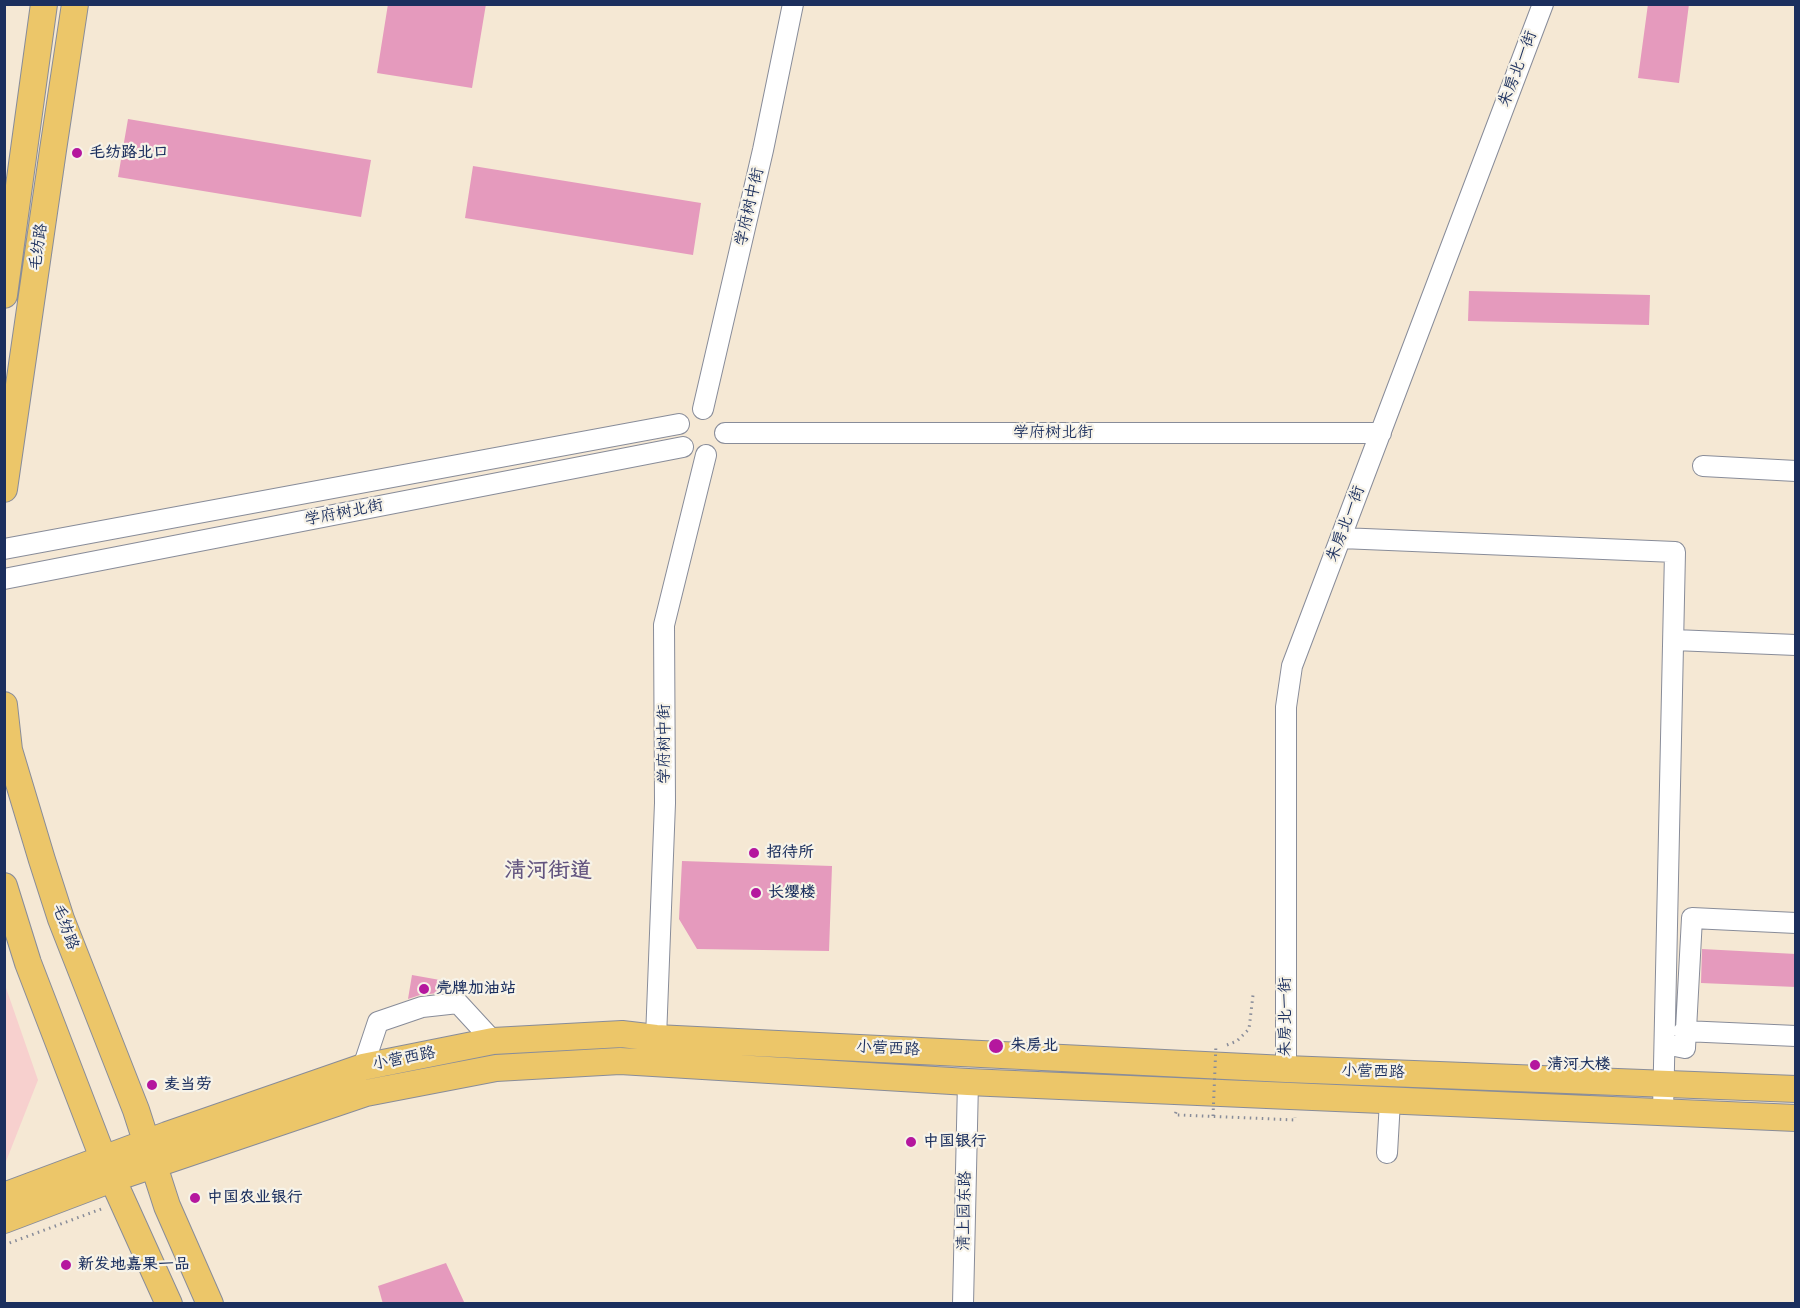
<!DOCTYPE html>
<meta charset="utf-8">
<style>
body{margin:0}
#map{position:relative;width:1800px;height:1308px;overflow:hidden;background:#f5e8d4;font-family:Pangolin,sans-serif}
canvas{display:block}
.frame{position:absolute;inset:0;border:6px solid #1b2f5e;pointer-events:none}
</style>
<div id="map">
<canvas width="1800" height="1308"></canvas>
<div class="frame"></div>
</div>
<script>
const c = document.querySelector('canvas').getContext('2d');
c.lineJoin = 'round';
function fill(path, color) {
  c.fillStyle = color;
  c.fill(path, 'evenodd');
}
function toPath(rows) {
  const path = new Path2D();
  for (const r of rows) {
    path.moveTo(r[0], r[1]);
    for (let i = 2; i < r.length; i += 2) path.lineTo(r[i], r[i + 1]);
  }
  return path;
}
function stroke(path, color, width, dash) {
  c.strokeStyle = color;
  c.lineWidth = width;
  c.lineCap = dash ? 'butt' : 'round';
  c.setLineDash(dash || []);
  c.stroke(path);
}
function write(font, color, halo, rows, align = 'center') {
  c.font = font + ' Pangolin,"LXGW WenKai TC",sans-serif';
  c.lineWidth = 4.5;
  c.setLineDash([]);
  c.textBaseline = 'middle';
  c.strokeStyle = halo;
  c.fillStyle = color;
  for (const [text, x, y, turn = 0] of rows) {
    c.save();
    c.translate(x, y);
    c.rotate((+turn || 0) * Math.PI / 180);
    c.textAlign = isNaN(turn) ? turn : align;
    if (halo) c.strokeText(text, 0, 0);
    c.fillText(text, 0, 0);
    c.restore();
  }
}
const built = toPath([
 [5,985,38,1080,5,1164,4,1164]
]);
const building = toPath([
 [388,4,486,4,472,88,377,73],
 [1648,4,1689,4,1679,83,1638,78],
 [128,119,371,160,361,217,118,177],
 [473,166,701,203,693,255,465,218],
 [1469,291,1650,295,1649,325,1468,321],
 [682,861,832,866,829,951,697,949,679,919],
 [1702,949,1796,954,1796,987,1701,983],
 [412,975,440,980,438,993,420,995,408,999],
 [446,1263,465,1304,383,1304,378,1286]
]);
const path = toPath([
 [1227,1045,1237,1041,1249,1029,1253,995],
 [1176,1112,1175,1115,1181,1115,1295,1120,1295,1117],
 [4,1245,104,1208]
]);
const minor = toPath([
 [703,409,763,150,793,4],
 [725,433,1381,433],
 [1703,466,1796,471],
 [1341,538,1675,552,1663,1112],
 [4,549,679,424],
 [4,579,683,447],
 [1674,640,1796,645],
 [1684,1031,1796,1036],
 [656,1038,665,803,664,625,706,455],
 [1665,1044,1685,1048,1692,918,1796,923],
 [363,1067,378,1022,422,1007,458,1003,493,1041],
 [1286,1069,1286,707,1292,666,1543,4],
 [1387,1153,1390,1101],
 [963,1304,968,1082]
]);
const major = toPath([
 [4,295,44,4],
 [4,489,53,150,75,4],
 [4,705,9,750,42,860,61,919,136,1110,167,1206,210,1304],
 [4,886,28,963,103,1158,169,1304],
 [4,1196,167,1135,363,1067,493,1041,622,1034,656,1038,1286,1069,1796,1089],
 [4,1220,112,1179,366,1093,496,1068,620,1061,968,1082,1796,1118]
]);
const pathBridge = toPath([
 [1213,1116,1216,1044]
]);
const markers = [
 [77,153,6,"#b5179e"],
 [754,853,6,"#b5179e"],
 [756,893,6,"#b5179e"],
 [424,989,6,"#b5179e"],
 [996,1046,8,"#b5179e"],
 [1535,1065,6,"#b5179e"],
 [152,1085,6,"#b5179e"],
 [911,1142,6,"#b5179e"],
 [195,1198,6,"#b5179e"],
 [66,1265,6,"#b5179e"]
];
const streetNames = [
 ["朱房北一街",1518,69,-69],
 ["学府树中街",750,207,-77],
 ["毛纺路",39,247,-82],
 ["学府树北街",1053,433],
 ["学府树北街",344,513,-11],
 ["朱房北一街",1346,524,-69],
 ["学府树中街",665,744,-90],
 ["毛纺路",65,927,70],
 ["朱房北一街",1286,1017,-90],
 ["小营西路",888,1049,3],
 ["小营西路",404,1059,-11],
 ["小营西路",1373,1072,2],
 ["清上园东路",965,1211,-89]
];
const poiNames = [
 ["毛纺路北口",89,153],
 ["招待所",766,853],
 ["长缨楼",768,893],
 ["壳牌加油站",436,989],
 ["朱房北",1010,1046],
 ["清河大楼",1547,1065],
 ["麦当劳",164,1085],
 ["中国银行",923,1142],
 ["中国农业银行",207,1198],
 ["新发地嘉果一品",78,1265]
];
const districtNames = [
 ["清河街道",548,871]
];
fill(built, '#f7d0ce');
fill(building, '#e59abd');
stroke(minor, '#888c99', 22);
stroke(major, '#888c99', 28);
stroke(path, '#888c99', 3, [1.5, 4.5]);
stroke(minor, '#fff', 20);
stroke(major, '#ecc669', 26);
stroke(pathBridge, '#888c99', 3, [1.5, 4.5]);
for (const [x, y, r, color] of markers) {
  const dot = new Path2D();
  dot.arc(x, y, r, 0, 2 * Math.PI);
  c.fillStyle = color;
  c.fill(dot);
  stroke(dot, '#f7f3e8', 2);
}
write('16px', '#1b2f5e', '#f7f3e8', streetNames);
write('bold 16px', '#1b2f5e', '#f7f3e8', poiNames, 'left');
write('bold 22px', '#62547f', '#f7f3e8', districtNames);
</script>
